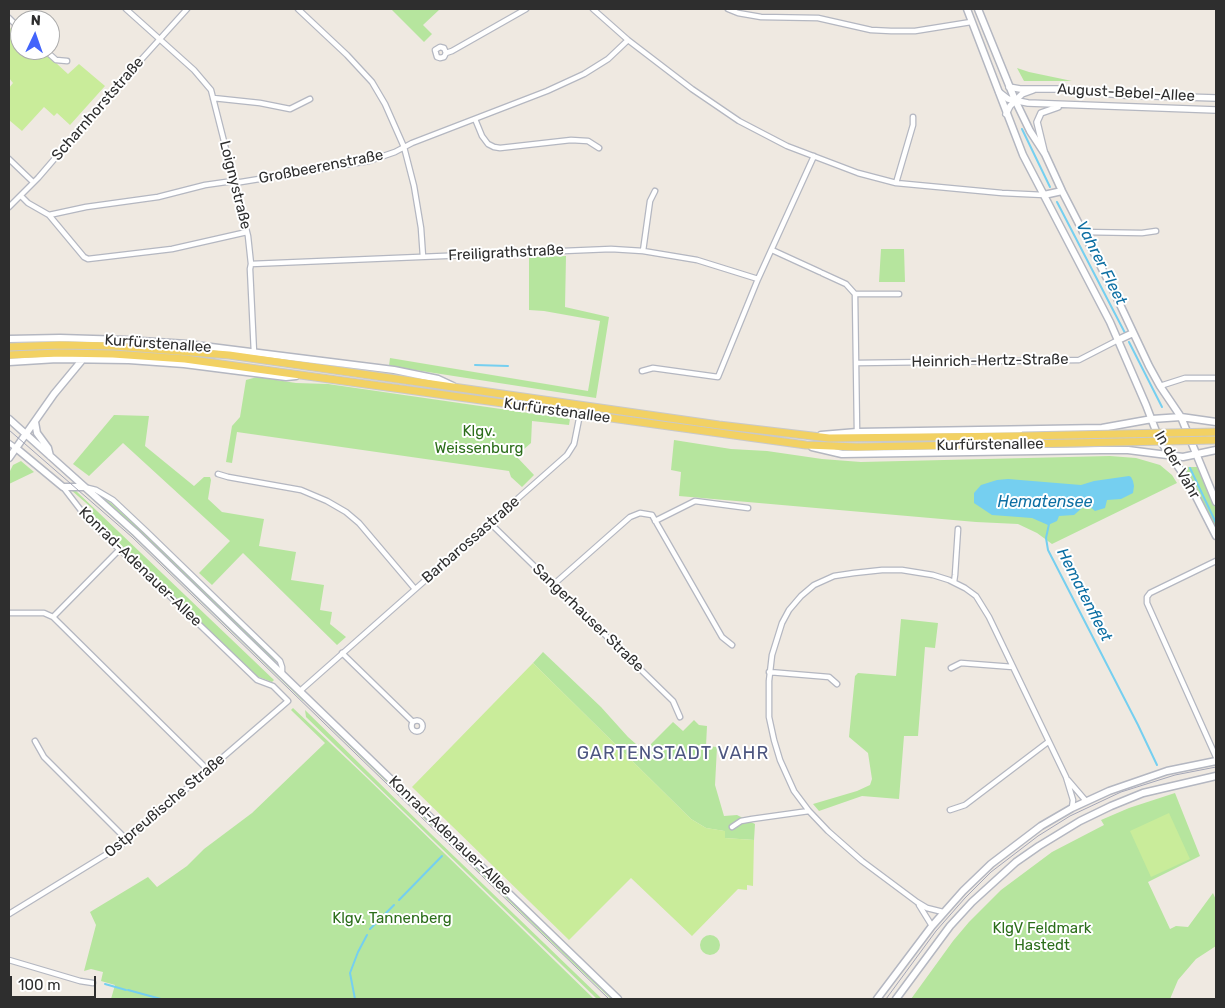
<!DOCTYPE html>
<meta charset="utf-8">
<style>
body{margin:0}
#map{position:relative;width:1225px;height:1008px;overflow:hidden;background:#efe9e1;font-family:Rubik,sans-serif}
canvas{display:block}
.frame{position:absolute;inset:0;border:10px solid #2e2e2e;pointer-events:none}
.north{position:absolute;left:10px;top:10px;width:50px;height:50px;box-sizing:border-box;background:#fff;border:1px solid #ababab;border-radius:50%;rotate:3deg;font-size:14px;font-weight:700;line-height:20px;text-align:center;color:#2e2e2e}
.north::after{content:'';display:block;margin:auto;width:18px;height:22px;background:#4264fb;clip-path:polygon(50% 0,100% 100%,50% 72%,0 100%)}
.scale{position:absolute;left:10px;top:976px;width:86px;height:22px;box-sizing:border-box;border:2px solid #2e2e2e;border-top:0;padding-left:6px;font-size:15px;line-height:18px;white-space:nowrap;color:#2e2e2e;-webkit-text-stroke:4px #fff;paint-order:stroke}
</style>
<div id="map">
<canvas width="1225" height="1008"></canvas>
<div class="frame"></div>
<div class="north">N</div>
<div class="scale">100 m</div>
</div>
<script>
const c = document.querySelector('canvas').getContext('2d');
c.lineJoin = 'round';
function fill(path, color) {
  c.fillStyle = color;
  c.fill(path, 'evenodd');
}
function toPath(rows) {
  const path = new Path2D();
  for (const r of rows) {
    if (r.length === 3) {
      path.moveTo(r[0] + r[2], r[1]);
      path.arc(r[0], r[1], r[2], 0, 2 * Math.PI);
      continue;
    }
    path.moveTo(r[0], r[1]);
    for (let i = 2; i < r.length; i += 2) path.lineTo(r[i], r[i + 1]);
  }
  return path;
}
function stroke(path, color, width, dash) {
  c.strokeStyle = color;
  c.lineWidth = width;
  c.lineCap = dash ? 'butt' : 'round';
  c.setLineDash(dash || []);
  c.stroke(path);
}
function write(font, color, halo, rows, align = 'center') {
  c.font = font + ' Rubik,sans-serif';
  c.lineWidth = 4;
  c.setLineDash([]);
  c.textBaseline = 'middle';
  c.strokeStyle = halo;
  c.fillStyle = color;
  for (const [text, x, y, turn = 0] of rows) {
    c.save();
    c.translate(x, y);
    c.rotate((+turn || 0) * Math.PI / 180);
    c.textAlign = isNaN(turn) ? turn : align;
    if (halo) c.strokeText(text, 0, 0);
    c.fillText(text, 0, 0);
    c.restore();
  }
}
const green = toPath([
 [391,9,440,9,423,25,432,34,424,42],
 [1017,68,1029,72,1072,81,1024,81],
 [881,249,904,249,905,282,879,282],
 [566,256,565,307,609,317,596,398,389,366,390,358,588,391,600,321,544,311,529,310,529,257],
 [257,377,296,383,328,384,570,419,569,425,532,421,531,443,516,456,534,475,522,487,511,477,509,471,237,432,232,463,226,462,232,426,240,417,246,380],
 [114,415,149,416,145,446,194,486,204,477,210,477,211,480,208,499,222,512,264,519,259,546,296,552,291,580,324,585,320,610,332,612,330,624,346,637,337,645,243,553,212,585,199,573,230,541,123,443,89,476,73,464],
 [674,440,731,449,767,451,822,459,861,462,1110,456,1136,458,1160,465,1172,475,1177,483,1052,544,1037,533,1018,524,976,522,679,496,681,472,671,470],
 [21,461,34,472,9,484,9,473,13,465],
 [1183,467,1197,467,1216,509,1216,531,1194,485],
 [81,489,83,489,134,535,304,700,303,701,133,536],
 [71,490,75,490,274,680,272,682,256,676,86,514,89,514,93,509],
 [101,496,111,503,140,529,272,656,277,664],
 [901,619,938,623,935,648,925,647,918,736,904,736,899,799,862,796,819,811,813,804,857,791,870,785,872,779,868,753,849,737,855,676,858,673,896,676],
 [543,652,601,707,628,737,644,751,673,722,683,731,694,720,699,725,707,726,706,746,717,747,715,785,724,816,737,815,755,824,754,840,724,838,724,831,706,828,691,819,533,663],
 [293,708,366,777,594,999,111,999,115,985,101,981,103,972,91,969,84,971,96,925,90,912,148,877,157,887,187,866,204,849,252,813,325,743,291,710],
 [305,710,430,833,602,999,597,999,306,717],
 [331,726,613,999,611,999,578,968,330,727],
 [1175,793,1200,856,1148,882,1170,929,1176,926,1188,927,1213,893,1216,900,1216,946,1196,959,1178,980,1170,999,911,999,953,941,969,922,1001,890,1052,852,1104,825,1101,820,1129,808],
 [710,945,10]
]);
const pitch = toPath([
 [9,27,20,37,20,50,35,50,40,55,43,51,68,74,79,64,105,86,70,125,57,113,54,116,44,107,22,131,9,120,9,88,13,83,9,78],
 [533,663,691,819,706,828,725,831,725,838,754,840,753,886,747,885,747,890,738,889,692,936,631,878,569,940,412,787],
 [1169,813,1190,859,1151,877,1130,831]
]);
const water = toPath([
 [1129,476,1131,477,1133,481,1134,486,1133,493,1121,499,1107,500,1105,508,1095,511,1089,506,1082,508,1074,515,1059,516,1057,521,1048,525,1032,518,992,515,974,503,974,493,981,485,997,480,1008,479,1081,485,1094,481]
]);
const stream = toPath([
 [1022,129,1050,187],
 [1057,202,1125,333],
 [1129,342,1162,407],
 [475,365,508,366],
 [1190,468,1216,523],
 [1049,524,1046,538,1048,550,1138,725,1157,765],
 [399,900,442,856],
 [370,929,394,905],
 [105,984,126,990],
 [128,990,161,999],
 [355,999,350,973,358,952,367,935]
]);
const minor = toPath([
 [126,9,194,70,211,90,248,236,251,264,250,269,254,353],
 [298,9,347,55,372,82,385,104,404,147,414,186,421,228,423,257],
 [593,9,628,40,692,89,739,121,787,146,858,173,896,183,1002,193,1044,195],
 [728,9,738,13,761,17,818,18,871,30,891,31,915,31,971,22],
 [9,18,20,29],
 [45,50,56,60,67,61],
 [446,53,444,48,440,47,435,50,437,57,440,58,444,57,446,53,452,51,526,9],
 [213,98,260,103,290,109,310,99],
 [475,119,482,136,488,144,494,147,500,148,571,140,588,141,599,148],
 [9,159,33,182],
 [896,183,913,125,913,117],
 [21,196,28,203,49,215,84,257,88,259,172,249,247,232],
 [9,207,38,178,112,92,187,9],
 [49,215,86,207,158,197,205,185,226,182,241,182,369,161,395,152,412,143,547,91,584,74,608,59,628,40],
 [1082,232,1142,233,1156,231],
 [772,250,820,272],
 [643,251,650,201,655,191],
 [251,264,611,249,643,251,697,260,758,279],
 [822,273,846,284,855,294,857,432],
 [855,294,899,294],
 [857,363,1079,360,1118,340],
 [642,371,653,368,718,377,758,279,814,156],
 [1160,386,1185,378,1216,378],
 [9,443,16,448],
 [218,474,228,477,301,490,327,501,346,512,359,523,415,589],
 [88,488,96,490,113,500,147,532,274,655,280,661,282,667,282,673],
 [655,521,695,501,748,508],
 [490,523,673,701,680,717],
 [1216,561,1150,593,1147,597,1147,603,1216,757],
 [954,582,955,575,958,529],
 [553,585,630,517,640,513,652,515,722,637,732,645],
 [9,613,44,613,53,617,120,549],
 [53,617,209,771],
 [342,653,413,722],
 [951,668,961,663,1013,667],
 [769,672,829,677,837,684],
 [300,691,567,455,574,444,580,414],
 [417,726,5.5],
 [35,741,44,757,127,840],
 [1068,780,1086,801],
 [950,810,965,805,1048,742],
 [732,827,741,821,752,819,809,811],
 [919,905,932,926],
 [943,912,927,908,917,902,862,861,828,831,809,811,794,791,780,760,774,740,769,717,769,681,772,655,782,623,789,610,801,596,814,585,834,576,854,573,882,570,902,570,933,575,949,580,965,588,976,596,989,617,1066,777,1073,800,1072,808],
 [9,914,120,846,288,701,273,686,257,680,154,581,106,537,83,513,63,487],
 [9,960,80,981,93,983]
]);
const tertiary = toPath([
 [1009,87,1020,89,1059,89,1122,95,1216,98],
 [999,92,1008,99,1028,103,1216,110],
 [1006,114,1010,106,1022,94,1033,90],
 [1044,151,1037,122,1041,113,1058,107]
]);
const secondary = toPath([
 [967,9,1023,155,1110,322,1146,405,1159,439,1188,481,1216,536],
 [978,9,1015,100,1030,131,1045,154,1062,191,1116,296,1149,366,1160,386,1181,417,1216,502],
 [1044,195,1062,191],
 [9,339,60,338,126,340,187,344,394,370,438,379,453,386],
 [1118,340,1133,333],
 [9,362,57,359,129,360,184,364,286,377,296,376],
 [9,419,136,533,618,999],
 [35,422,37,433,48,448,50,456],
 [821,435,857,432,1102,428,1152,419,1181,417,1216,422],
 [812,447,842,454,1101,450,1128,450,1183,457,1216,450],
 [16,448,63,487,84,487],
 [9,458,54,394,83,359],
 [877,999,932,926,963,891,991,864,1041,826,1072,808,1109,791,1167,771,1216,761],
 [896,999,950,926,972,902,1016,862,1039,846,1080,821,1111,806,1143,793,1216,776]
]);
const primary = toPath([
 [9,347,60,345,114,346,229,355,719,425,829,438,1022,436],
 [9,355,60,353,113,354,185,359,806,445,857,447,1022,444]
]);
const tram = toPath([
 [9,430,132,537,609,999],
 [886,999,936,931,965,898,991,872,1038,836,1070,816,1121,792,1175,775,1216,767]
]);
const primaryBridge = toPath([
 [1022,436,1216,432],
 [1022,444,1216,440]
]);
const streetNames = [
 ["August-Bebel-Allee",1126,93,3],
 ["Scharnhorststraße",98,109,-49],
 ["Großbeerenstraße",321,167,-11],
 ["Loignystraße",235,185,76],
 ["Freiligrathstraße",506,253,-3],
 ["Kurfürstenallee",158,344,4],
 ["Heinrich-Hertz-Straße",990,361,-1],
 ["Kurfürstenallee",557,411,8],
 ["Kurfürstenallee",990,445,-1],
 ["In der Vahr",1177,465,60],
 ["Barbarossastraße",471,540,-41],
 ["Konrad-Adenauer-Allee",140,567,44],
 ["Sangerhauser Straße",588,618,44],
 ["Ostpreußische Straße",165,806,-40],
 ["Konrad-Adenauer-Allee",450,836,44]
];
const parkNames = [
 ["Klgv.",479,432],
 ["Weissenburg",479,449],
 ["Klgv. Tannenberg",392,919],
 ["KlgV Feldmark",1042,929],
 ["Hastedt",1042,946]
];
const waterNames = [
 ["Vahrer Fleet",1101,263,63],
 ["Hematensee",1045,502],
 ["Hematenfleet",1084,595,63]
];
const quarterNames = [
 ["GARTENSTADT VAHR",673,754]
];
fill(green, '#b6e59e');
fill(pitch, '#c9ec9a');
fill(water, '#75cff0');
stroke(stream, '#75cff0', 2);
stroke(minor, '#b4b7c1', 7);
stroke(tertiary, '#b4b7c1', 8);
stroke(secondary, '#b4b7c1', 9);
stroke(primary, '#c9c9c9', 9);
stroke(minor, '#fff', 4.5);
stroke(tertiary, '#fff', 5.5);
stroke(secondary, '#fff', 6);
stroke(primary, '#f2d163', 7);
stroke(tram, '#a3a6b8', 1);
stroke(primaryBridge, '#c9c9c9', 9, []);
stroke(primaryBridge, '#f2d163', 7);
write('15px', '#2e2e2e', '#fff', streetNames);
write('15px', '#2c6e1b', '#fff', parkNames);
write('italic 16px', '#0d6fa3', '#fff', waterNames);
c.letterSpacing = '1px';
write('18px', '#4d5680', '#fff', quarterNames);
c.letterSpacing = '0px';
</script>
